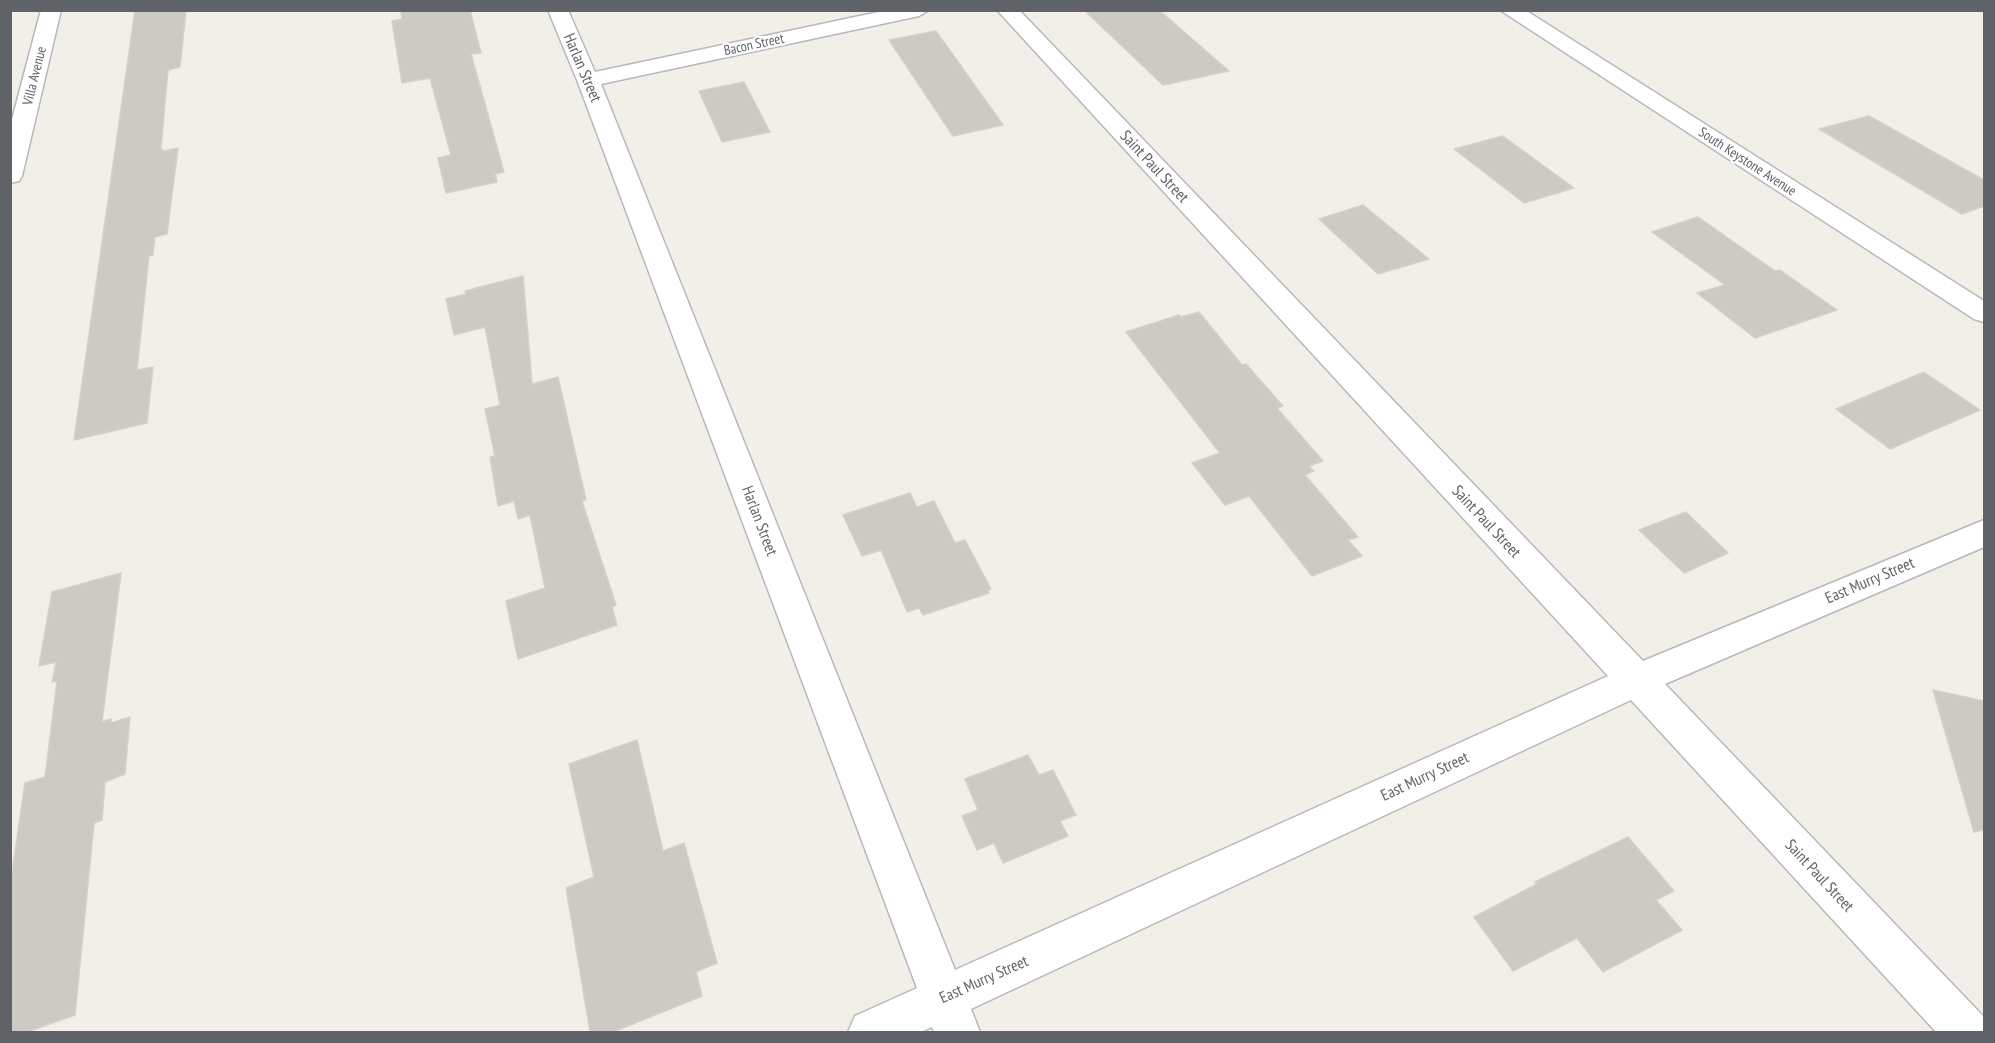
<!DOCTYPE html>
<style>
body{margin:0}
#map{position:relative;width:1995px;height:1043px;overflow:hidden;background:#f1efe8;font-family:"PT Sans Narrow",sans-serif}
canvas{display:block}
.frame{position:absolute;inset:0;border:12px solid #5f6368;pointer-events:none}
</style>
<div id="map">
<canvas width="1995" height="1043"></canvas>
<div class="frame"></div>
</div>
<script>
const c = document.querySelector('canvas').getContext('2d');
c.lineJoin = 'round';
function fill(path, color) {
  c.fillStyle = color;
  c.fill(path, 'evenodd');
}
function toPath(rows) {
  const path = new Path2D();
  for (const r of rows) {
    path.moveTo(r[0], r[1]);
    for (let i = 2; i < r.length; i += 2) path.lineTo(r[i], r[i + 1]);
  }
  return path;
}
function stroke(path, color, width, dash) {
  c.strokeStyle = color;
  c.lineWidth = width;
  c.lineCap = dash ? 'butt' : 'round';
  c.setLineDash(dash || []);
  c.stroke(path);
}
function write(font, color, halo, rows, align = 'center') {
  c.font = font + ' "PT Sans Narrow",sans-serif';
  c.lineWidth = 4.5;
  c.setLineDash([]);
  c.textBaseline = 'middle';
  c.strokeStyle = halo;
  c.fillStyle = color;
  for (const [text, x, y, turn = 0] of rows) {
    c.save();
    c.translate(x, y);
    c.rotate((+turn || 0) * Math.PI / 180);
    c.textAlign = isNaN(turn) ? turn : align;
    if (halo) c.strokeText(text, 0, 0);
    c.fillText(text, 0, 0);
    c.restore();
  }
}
const building = toPath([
 [135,10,186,10,180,67,168,70,161,148,163,151,178,148,167,234,155,237,153,255,149,256,137,370,153,367,147,423,74,440,135,10],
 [401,10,470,10,481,53,471,54,504,172,495,174,497,182,446,193,438,158,451,155,430,78,402,83,392,21,402,19,401,10],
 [1084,10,1159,10,1229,71,1163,85,1084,10],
 [936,31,1003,125,953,136,889,40,936,31],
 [744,82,770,132,722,142,699,91,744,82],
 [1869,116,1984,180,1984,206,1962,214,1819,129,1869,116],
 [1503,136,1574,188,1524,203,1454,149,1503,136],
 [1363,205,1429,259,1378,274,1319,219,1363,205],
 [1698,217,1775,271,1780,270,1837,310,1755,338,1697,293,1725,285,1652,232,1698,217],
 [523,276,532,384,558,377,586,500,582,501,616,605,612,607,617,625,518,659,506,601,545,588,530,515,518,519,514,501,498,506,490,457,495,456,485,409,500,405,485,327,454,335,446,299,466,294,465,291,523,276],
 [1199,312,1242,365,1246,364,1283,406,1277,408,1323,461,1309,466,1314,471,1305,475,1358,537,1348,540,1362,556,1312,576,1249,496,1225,505,1192,463,1220,453,1126,332,1179,315,1181,317,1199,312],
 [1924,372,1980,410,1890,449,1836,409,1924,372],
 [910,493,917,507,934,501,955,543,965,540,991,589,988,590,989,593,923,615,919,608,907,612,881,550,862,556,843,515,910,493],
 [1686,512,1728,553,1684,573,1639,530,1686,512],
 [121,573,102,722,111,719,111,723,130,717,125,774,105,782,102,820,94,823,75,1015,27,1032,10,1032,10,886,25,783,45,777,57,681,52,682,56,662,39,666,52,592,121,573],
 [1933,690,1984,701,1984,830,1974,832,1933,690],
 [637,740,663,851,684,843,717,963,696,972,702,996,613,1032,590,1032,566,888,594,877,569,764,637,740],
 [1028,755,1039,775,1053,770,1076,815,1060,821,1068,836,1003,863,994,843,977,850,962,816,978,810,965,779,1028,755],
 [1628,837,1674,891,1656,900,1682,930,1603,972,1577,938,1513,971,1474,917,1537,884,1535,882,1628,837]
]);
const minor = toPath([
 [41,10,61,10,22,176,19,181,10,183,10,127,41,10],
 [548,10,568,10,595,72,888,10,929,10,919,16,601,84,955,970,1608,676,997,10,1019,10,1643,661,1984,520,1984,547,1665,684,1983,1016,1984,1032,1936,1032,1631,700,971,1009,980,1032,934,1032,932,1027,921,1032,848,1032,855,1016,917,988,577,80,548,10]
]);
const secondary = toPath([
 [1500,10,1525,10,1984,301,1984,322,1974,319,1500,10]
]);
const farStreetnames = [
 ["Bacon Street",754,45,-12],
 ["Villa Avenue",35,76,-76],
 ["South Keystone Avenue",1747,162,33]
];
const streetNames = [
 ["Harlan Street",582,68,67],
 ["Saint Paul Street",1154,167,47],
 ["Harlan Street",759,521,69],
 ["Saint Paul Street",1486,522,47],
 ["East Murry Street",1870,581,-23],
 ["East Murry Street",1425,777,-25],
 ["Saint Paul Street",1819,876,47],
 ["East Murry Street",984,980,-24]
];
fill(building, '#cccac5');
stroke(building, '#d6d1c6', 1.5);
stroke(minor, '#b5b8bc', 3);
stroke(secondary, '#b6babf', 3);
fill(minor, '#fff');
fill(secondary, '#fff');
write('14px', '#5f6368', '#fff', farStreetnames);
write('16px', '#5f6368', '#fff', streetNames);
</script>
